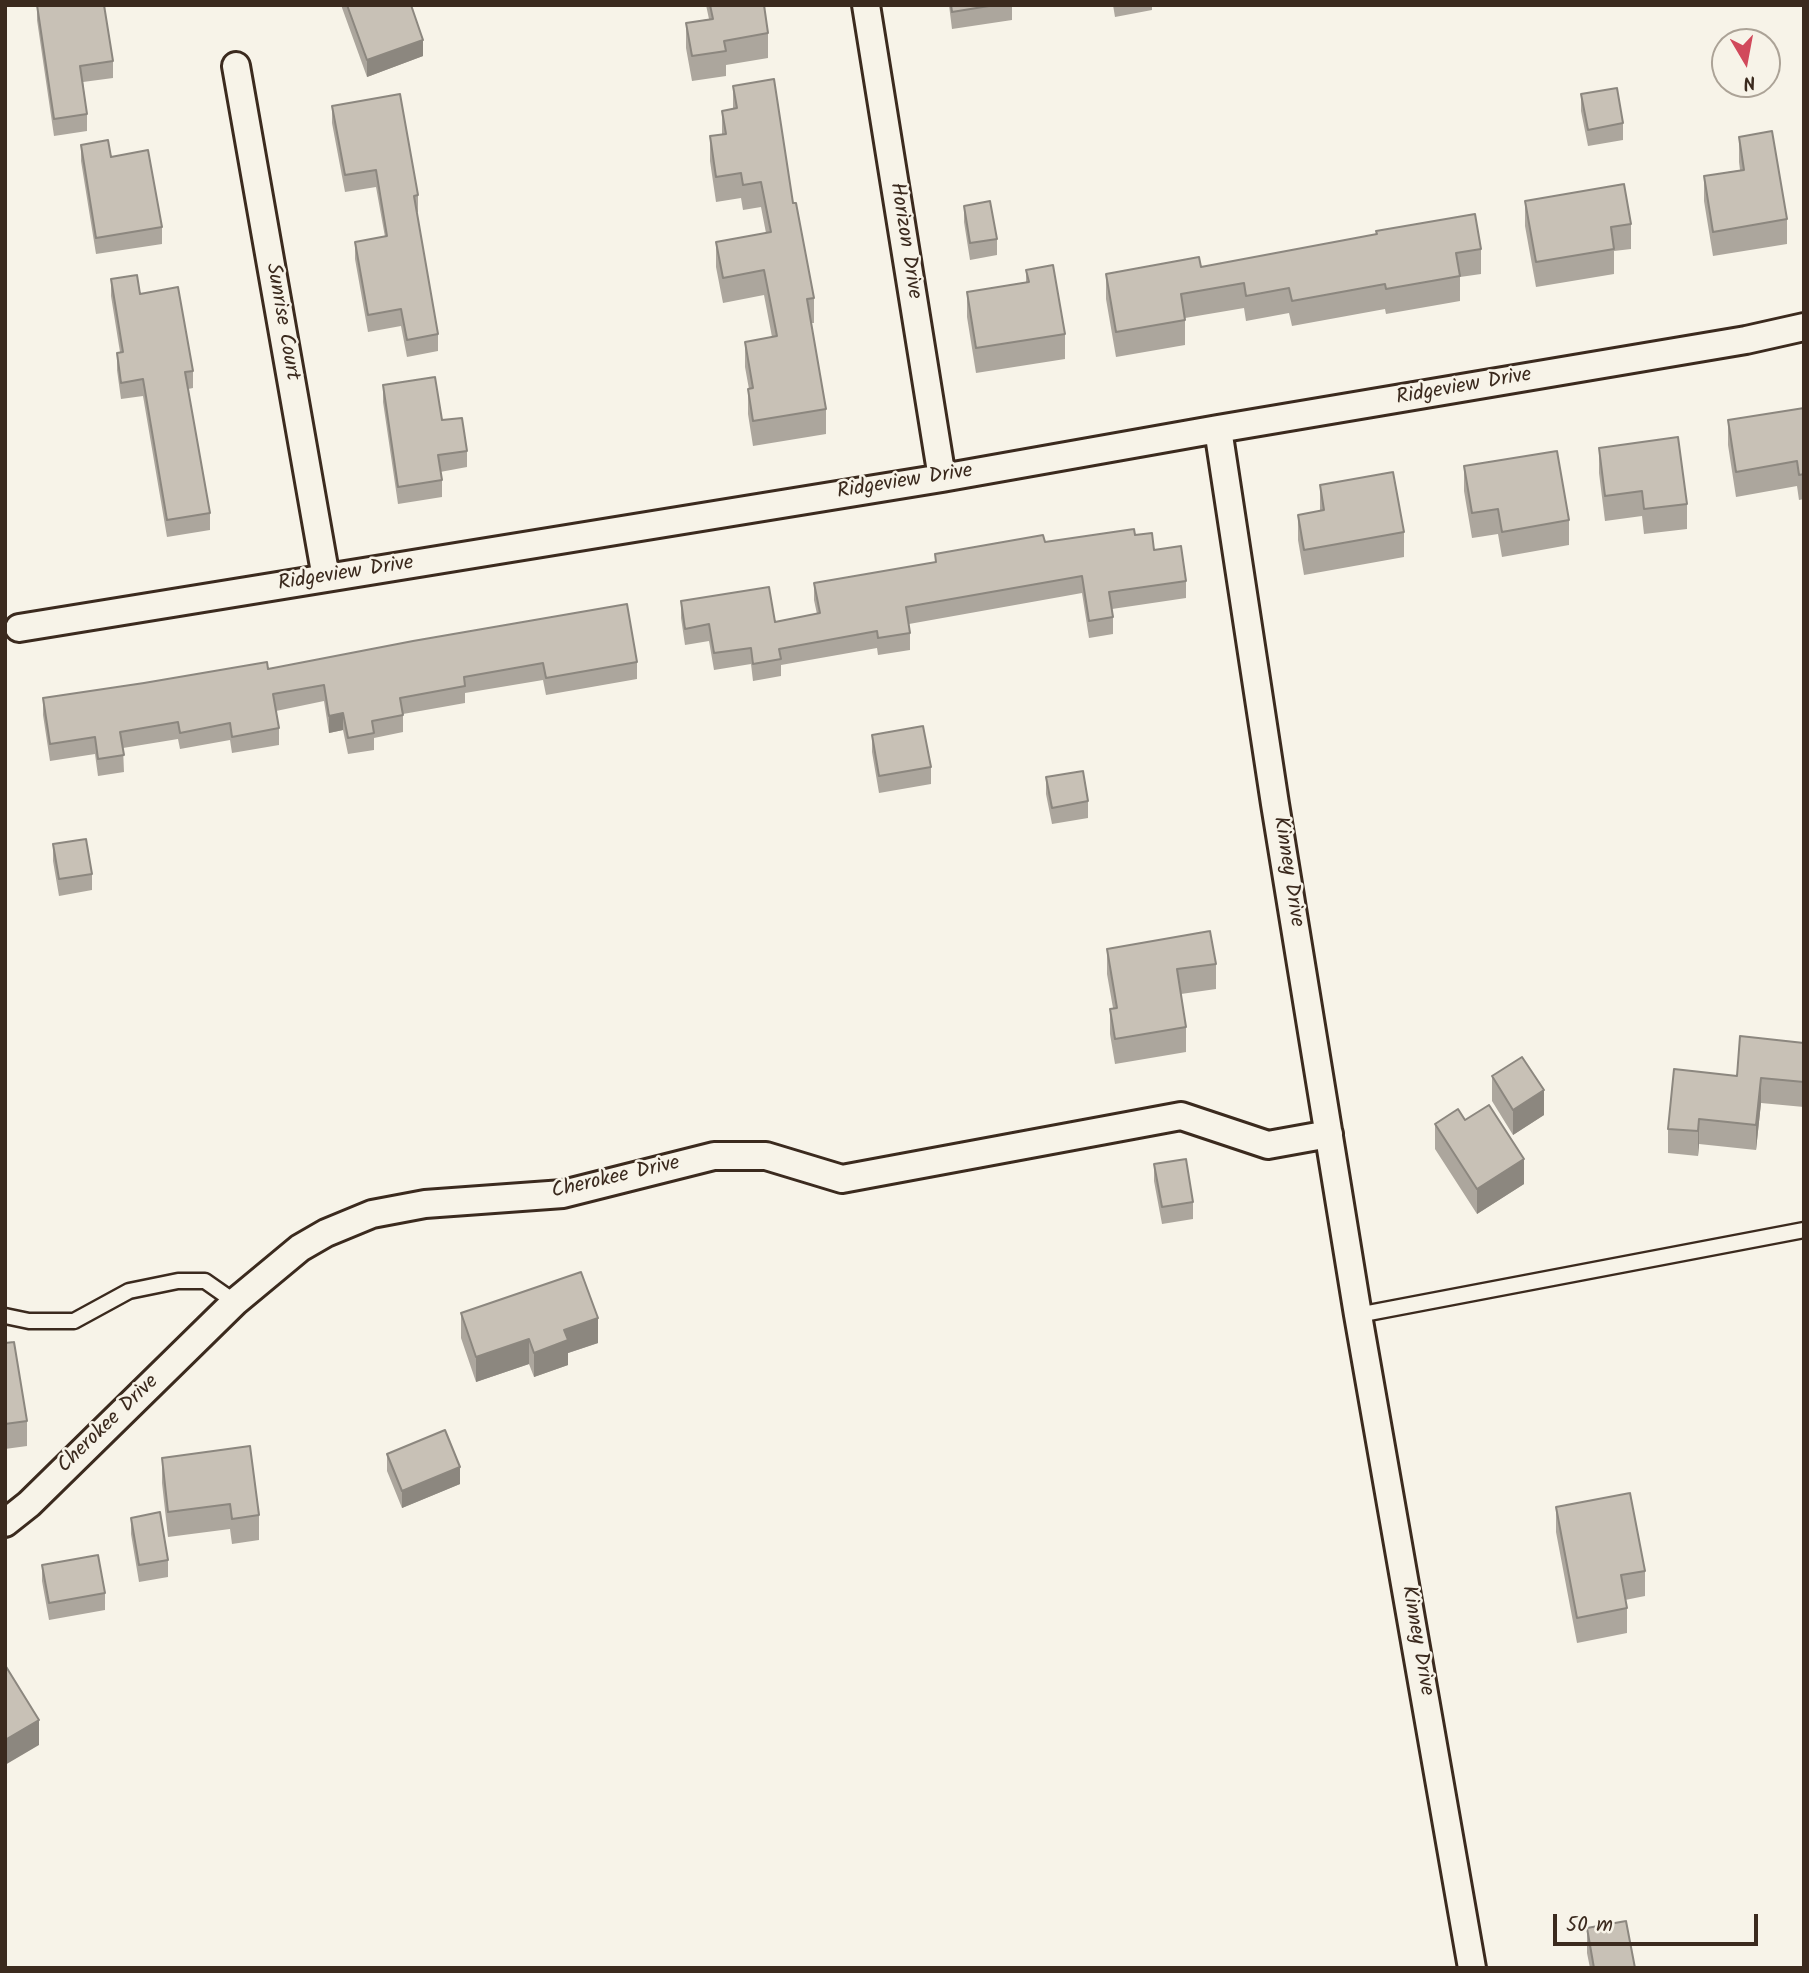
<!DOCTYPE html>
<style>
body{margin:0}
#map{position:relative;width:1809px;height:1973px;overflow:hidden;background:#f7f3e8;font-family:Kalam,sans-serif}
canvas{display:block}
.frame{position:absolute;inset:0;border:7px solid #3b2a1e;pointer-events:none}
.north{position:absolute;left:1711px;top:28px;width:70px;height:70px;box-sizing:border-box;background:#f7f3e8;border:2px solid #aca397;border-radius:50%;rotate:170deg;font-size:19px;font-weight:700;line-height:28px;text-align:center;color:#3b2a1e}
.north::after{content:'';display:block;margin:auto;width:24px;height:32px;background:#d1495b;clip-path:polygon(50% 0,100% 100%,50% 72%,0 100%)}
.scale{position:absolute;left:1553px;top:1914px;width:205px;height:32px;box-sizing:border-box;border:4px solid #3b2a1e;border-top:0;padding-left:9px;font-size:21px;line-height:24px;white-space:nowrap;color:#3b2a1e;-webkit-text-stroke:5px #f7f3e8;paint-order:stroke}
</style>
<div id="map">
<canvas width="1809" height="1973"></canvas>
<div class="frame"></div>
<div class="north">N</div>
<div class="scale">50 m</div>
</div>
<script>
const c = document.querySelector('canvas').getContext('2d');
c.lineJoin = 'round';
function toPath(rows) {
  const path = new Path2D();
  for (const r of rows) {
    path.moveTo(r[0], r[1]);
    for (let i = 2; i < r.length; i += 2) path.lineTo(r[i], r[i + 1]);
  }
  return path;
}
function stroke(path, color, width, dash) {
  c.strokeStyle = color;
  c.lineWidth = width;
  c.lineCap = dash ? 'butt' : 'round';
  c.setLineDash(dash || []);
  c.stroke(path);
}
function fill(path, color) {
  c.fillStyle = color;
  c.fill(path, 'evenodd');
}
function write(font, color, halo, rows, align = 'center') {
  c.font = font + ' Kalam,sans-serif';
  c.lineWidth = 5;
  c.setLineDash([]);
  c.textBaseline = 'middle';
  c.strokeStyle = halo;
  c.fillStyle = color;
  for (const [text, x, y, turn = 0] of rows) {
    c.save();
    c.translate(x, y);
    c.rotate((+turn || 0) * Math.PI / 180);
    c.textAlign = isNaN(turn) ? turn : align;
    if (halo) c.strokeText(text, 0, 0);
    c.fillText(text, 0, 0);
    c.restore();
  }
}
const service = toPath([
 [1358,1315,1804,1230],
 [5,1316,29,1321,74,1321,129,1291,178,1281,205,1281,235,1302]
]);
const minor = toPath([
 [866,5,942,478],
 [236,66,326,578],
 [1218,429,1275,804,1358,1315,1472,1968],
 [19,628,942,478,1218,429,1746,340,1804,327],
 [5,1523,29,1504,235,1302,300,1248,326,1233,372,1214,425,1204,563,1194,714,1156,766,1156,842,1179,1181,1116,1268,1145,1329,1134]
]);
const wall = toPath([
 [37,5,113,61,113,78,83,82,87,114,87,131,54,136,37,20],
 [341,5,411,5,423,56,367,77],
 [706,5,764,5,768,33,768,58,726,65,726,76,692,81,686,48,686,23,709,19],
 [949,5,1012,5,1012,20,952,29],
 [1113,5,1152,5,1152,10,1115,17],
 [733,86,793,203,814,298,814,323,811,323,826,409,826,434,753,446,748,414,748,389,749,389,745,367,745,342,772,337,764,295,723,303,716,267,716,242,766,233,761,207,743,210,741,198,716,202,710,161,710,136,722,135,722,111,733,109],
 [1581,94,1623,123,1623,140,1588,146,1581,111],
 [332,106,418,195,418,212,417,212,438,334,438,351,407,357,401,326,368,332,355,259,355,242,385,237,376,187,345,192,332,123],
 [1739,137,1787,219,1787,244,1713,256,1704,201,1704,176,1740,170,1739,162],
 [81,145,111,157,162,227,162,244,96,254,81,161],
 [1525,201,1631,224,1631,249,1614,251,1614,274,1536,287,1525,226],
 [964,206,997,239,997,255,970,260,964,222],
 [1481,249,1481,274,1460,277,1460,301,1386,314,1385,309,1292,326,1289,313,1246,321,1244,308,1185,318,1185,345,1116,357,1106,299,1106,274],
 [1026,270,1065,334,1065,359,976,373,967,317,967,292,1026,282],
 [111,279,140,294,193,371,193,388,188,389,210,513,210,530,167,537,143,396,121,399,117,370,117,353,120,352,111,296],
 [383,385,442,420,467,451,467,467,440,472,442,480,442,497,398,504,383,402],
 [1804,408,1804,499,1799,500,1797,486,1736,497,1728,445,1728,420],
 [1599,448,1687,504,1687,529,1644,534,1642,516,1605,521,1599,473],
 [1464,466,1569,520,1569,545,1502,557,1498,534,1472,538,1464,491],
 [1320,485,1404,532,1404,557,1304,575,1298,540,1298,515,1320,511],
 [1135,535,1154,550,1186,581,1186,598,1112,609,1113,617,1113,634,1089,638,1082,593,909,624,910,633,910,650,878,655,877,648,781,665,781,676,753,681,751,664,714,670,709,641,685,645,681,618,681,601,775,622,817,614,814,600,814,583,935,562,935,554,1045,542],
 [413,641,637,662,637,679,546,695,543,680,465,693,465,703,403,714,403,732,374,738,374,750,348,754,343,730,329,733,324,701,276,711,279,728,279,745,232,753,230,740,180,749,178,739,123,748,124,772,98,776,95,754,50,761,43,715,43,698,268,669],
 [872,735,931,767,931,784,879,793,872,752],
 [1046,777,1088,801,1088,818,1052,824,1046,794],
 [53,844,92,874,92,890,59,896,53,861],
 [1107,949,1216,964,1216,989,1181,994,1186,1027,1186,1052,1115,1064,1110,1034,1110,1009,1113,1008,1107,974],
 [1804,1043,1804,1107,1761,1103,1756,1150,1699,1144,1698,1156,1668,1153,1668,1129,1737,1076],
 [1492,1076,1544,1115,1513,1135,1492,1101],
 [1465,1120,1524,1184,1477,1214,1435,1149,1435,1124],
 [1154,1164,1193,1202,1193,1219,1162,1224,1154,1181],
 [461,1313,598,1343,568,1353,568,1365,534,1377,529,1364,476,1382,461,1338],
 [5,1343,27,1421,27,1446,5,1449],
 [387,1454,460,1484,402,1508,387,1471],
 [162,1458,259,1515,259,1540,232,1544,230,1529,168,1537,162,1483],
 [1556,1507,1645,1571,1645,1596,1625,1600,1627,1608,1627,1633,1577,1643,1556,1532],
 [131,1518,168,1560,168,1577,139,1582,131,1534],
 [42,1565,105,1593,105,1610,49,1620,42,1581],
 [1587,1928,1635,1968,1590,1968,1587,1953]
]);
const shadedWall = toPath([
 [423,40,423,56,367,77,367,60],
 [343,713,343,730,329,733,329,716],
 [1761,1078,1761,1103,1756,1150,1756,1125],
 [1544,1090,1544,1115,1513,1135,1513,1110],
 [1699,1119,1699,1144,1698,1156,1698,1131],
 [1524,1159,1524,1184,1477,1214,1477,1189],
 [598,1318,598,1343,568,1353,568,1365,534,1377,534,1353,564,1330],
 [529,1339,529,1364,476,1382,476,1357],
 [460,1467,460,1484,402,1508,402,1491],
 [39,1720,39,1745,5,1765,5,1740]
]);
const building = toPath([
 [37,5,104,5,113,61,80,66,87,114,54,119,37,5],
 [347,5,411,5,423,40,367,60,347,5],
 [710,5,764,5,768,33,724,41,726,51,692,56,686,23,713,19,710,5],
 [951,5,995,5,952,12,951,5],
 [774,79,793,203,796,203,814,298,807,299,826,409,753,421,748,389,753,388,745,342,777,336,764,270,723,278,716,242,771,232,761,182,743,185,741,173,716,177,710,136,726,134,722,111,737,108,733,86,774,79],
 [1617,88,1623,123,1588,130,1581,94,1617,88],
 [400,94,418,195,414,196,438,334,407,340,401,309,368,315,355,242,387,236,376,170,345,175,332,106,400,94],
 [1772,131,1787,219,1713,232,1704,176,1744,170,1739,137,1772,131],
 [108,140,111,157,148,150,162,227,96,238,81,145,108,140],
 [1624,184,1631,224,1611,227,1614,249,1536,262,1525,201,1624,184],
 [990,201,997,239,970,243,964,206,990,201],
 [1475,214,1481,249,1456,253,1460,276,1386,289,1385,284,1292,301,1289,288,1246,296,1244,283,1181,294,1185,320,1116,332,1106,274,1199,257,1201,267,1377,234,1376,231,1475,214],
 [1053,265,1065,334,976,348,967,292,1029,282,1026,270,1053,265],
 [137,275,140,294,178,287,193,371,185,372,210,513,167,520,143,379,121,383,117,353,123,352,111,279,137,275],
 [435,377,442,420,462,418,467,451,438,455,442,480,398,487,383,385,435,377],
 [1804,408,1804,474,1799,475,1797,461,1736,472,1728,420,1804,408],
 [1678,437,1687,504,1644,509,1642,491,1605,496,1599,448,1678,437],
 [1557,451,1569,520,1502,532,1498,509,1472,513,1464,466,1557,451],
 [1393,472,1404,532,1304,550,1298,515,1324,510,1320,485,1393,472],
 [1134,529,1135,535,1152,533,1154,550,1181,546,1186,581,1109,592,1113,617,1089,621,1082,576,906,607,910,633,878,638,877,631,779,649,781,659,753,664,751,648,714,653,709,624,685,629,681,601,769,587,775,622,820,613,814,583,936,562,935,554,1043,535,1045,542,1134,529],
 [627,604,637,662,546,678,543,663,464,677,465,686,400,698,403,715,372,721,374,733,348,738,343,713,329,716,324,685,273,694,279,728,232,737,230,723,180,733,178,722,120,732,124,755,98,759,95,737,50,744,43,698,144,683,267,662,268,669,413,641,627,604],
 [923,726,931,767,879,776,872,735,923,726],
 [1083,771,1088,801,1052,808,1046,777,1083,771],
 [86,839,92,874,59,879,53,844,86,839],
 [1210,931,1216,964,1177,969,1186,1027,1115,1039,1110,1009,1117,1008,1107,949,1210,931],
 [1740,1036,1804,1043,1804,1082,1761,1078,1756,1125,1699,1119,1698,1131,1668,1129,1674,1069,1737,1076,1740,1036],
 [1522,1057,1544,1090,1513,1110,1492,1076,1522,1057],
 [1489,1105,1524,1159,1477,1189,1435,1124,1458,1109,1465,1120,1489,1105],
 [1186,1159,1193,1202,1162,1207,1154,1164,1186,1159],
 [581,1272,598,1318,564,1330,568,1340,534,1353,529,1339,476,1357,461,1313,581,1272],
 [14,1342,27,1421,5,1424,5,1343,14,1342],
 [445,1430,460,1467,402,1491,387,1454,445,1430],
 [250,1446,259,1515,232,1519,230,1504,168,1512,162,1458,250,1446],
 [1630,1493,1645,1571,1621,1575,1627,1608,1577,1618,1556,1507,1630,1493],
 [160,1512,168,1560,139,1565,131,1518,160,1512],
 [98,1555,105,1593,49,1603,42,1565,98,1555],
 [5,1665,39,1720,5,1740,5,1665],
 [1626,1921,1635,1968,1594,1968,1587,1928,1626,1921]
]);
const streetNames = [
 ["Horizon Drive",904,241,81],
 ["Sunrise Court",281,322,80],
 ["Ridgeview Drive",1464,388,-10],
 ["Ridgeview Drive",905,483,-9],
 ["Ridgeview Drive",346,575,-9],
 ["Kinney Drive",1287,872,81],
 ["Cherokee Drive",616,1179,-13],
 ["Cherokee Drive",109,1425,-44],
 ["Kinney Drive",1416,1641,80]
];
stroke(service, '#3b2a1e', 19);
stroke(minor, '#3b2a1e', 32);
stroke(service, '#f7f3e8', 14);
stroke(minor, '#f7f3e8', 26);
fill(wall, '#aca69d');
fill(shadedWall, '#8c877f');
fill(building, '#c8c1b6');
stroke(building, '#8c877f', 2);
write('21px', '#3b2a1e', '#f7f3e8', streetNames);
</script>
